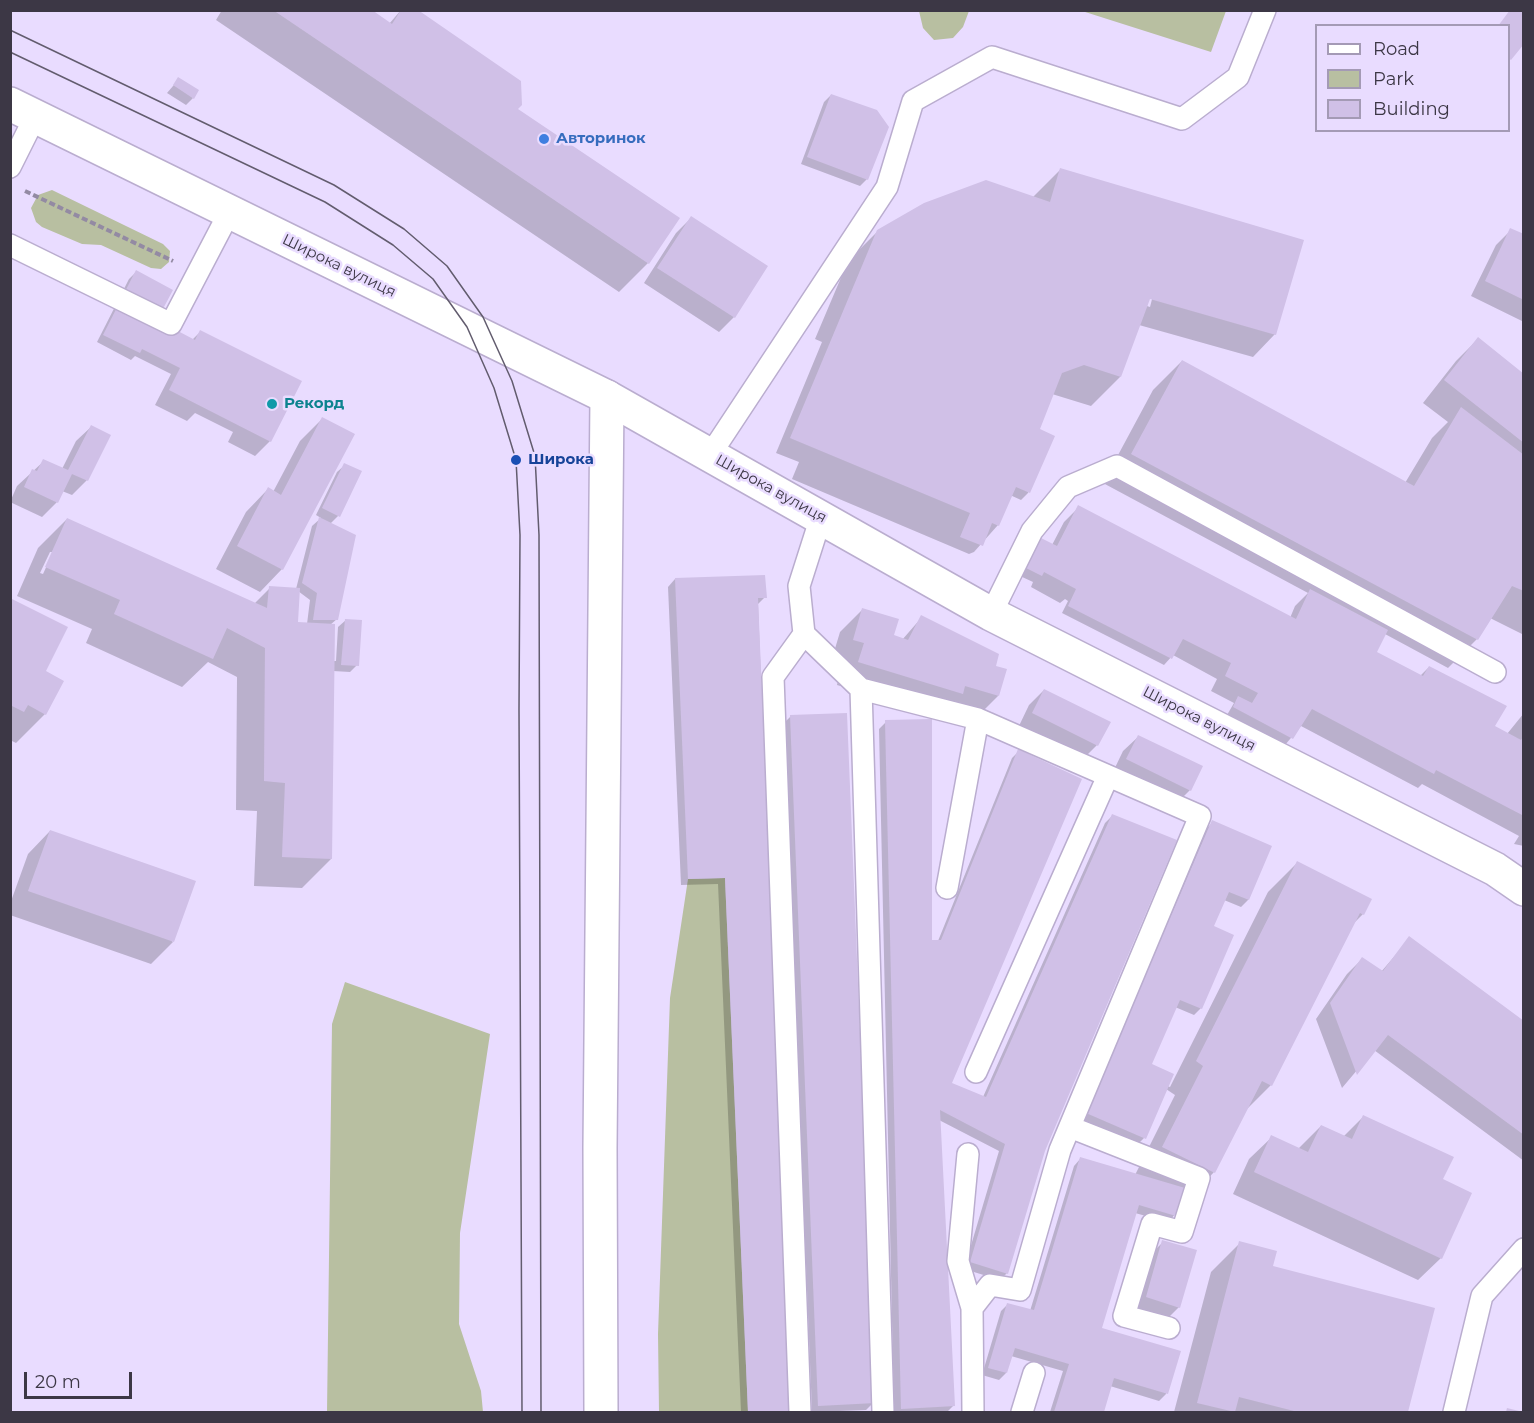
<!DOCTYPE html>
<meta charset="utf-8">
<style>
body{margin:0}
#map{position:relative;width:1534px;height:1423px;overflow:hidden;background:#e9dcff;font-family:Montserrat,sans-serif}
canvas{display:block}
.frame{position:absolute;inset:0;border:12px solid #3c3745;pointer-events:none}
.legend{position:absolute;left:1315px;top:24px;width:195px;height:108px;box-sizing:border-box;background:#e9dcff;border:2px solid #a49ab5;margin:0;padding:8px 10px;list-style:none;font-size:18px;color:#3c3745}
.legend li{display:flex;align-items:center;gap:12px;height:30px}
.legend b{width:30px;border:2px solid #a49ab5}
.scale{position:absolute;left:24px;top:1372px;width:108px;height:27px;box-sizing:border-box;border:3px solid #3c3745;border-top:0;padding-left:8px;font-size:18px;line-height:21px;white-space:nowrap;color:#3c3745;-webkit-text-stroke:4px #e9dcff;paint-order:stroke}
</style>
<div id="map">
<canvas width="1534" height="1423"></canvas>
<div class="frame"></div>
<ul class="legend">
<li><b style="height:8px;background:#fff"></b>Road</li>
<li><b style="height:16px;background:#b8bfa1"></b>Park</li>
<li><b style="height:16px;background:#d0c0e7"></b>Building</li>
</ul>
<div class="scale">20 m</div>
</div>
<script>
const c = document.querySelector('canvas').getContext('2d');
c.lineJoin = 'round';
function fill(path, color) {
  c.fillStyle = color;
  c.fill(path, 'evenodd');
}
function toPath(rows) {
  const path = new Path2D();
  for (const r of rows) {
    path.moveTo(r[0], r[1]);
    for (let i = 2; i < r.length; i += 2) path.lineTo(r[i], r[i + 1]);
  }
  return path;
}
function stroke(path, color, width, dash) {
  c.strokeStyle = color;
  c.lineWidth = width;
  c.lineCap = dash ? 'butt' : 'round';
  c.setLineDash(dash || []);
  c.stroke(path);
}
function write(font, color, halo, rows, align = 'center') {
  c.font = font + ' Montserrat,sans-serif';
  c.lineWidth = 5;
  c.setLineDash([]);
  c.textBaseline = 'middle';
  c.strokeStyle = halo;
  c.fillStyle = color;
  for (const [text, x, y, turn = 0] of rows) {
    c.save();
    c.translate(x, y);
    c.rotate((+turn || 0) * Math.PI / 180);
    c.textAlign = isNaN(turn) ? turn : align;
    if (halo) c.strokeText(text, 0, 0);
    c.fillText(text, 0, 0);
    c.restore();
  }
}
const green = toPath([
 [919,11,919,10,969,11,963,27,953,38,934,40,923,28],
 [1082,11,1226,11,1211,52],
 [52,190,163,244,170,251,169,262,161,269,151,268,101,245,82,244,42,227,36,222,31,208,38,195],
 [725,878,748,1412,659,1412,658,1334,670,998,688,879],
 [345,982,490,1034,460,1233,459,1324,481,1391,483,1412,327,1412,332,1024]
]);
const shadow = toPath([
 [222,10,368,10,389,24,401,10,516,110,648,263,619,292,216,20],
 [179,79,193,98,186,105,167,93],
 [831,95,867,179,860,186,801,164,824,102],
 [1060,170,1302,241,1275,334,1253,357,1139,325,1120,377,1091,406,1052,394,1034,437,1041,431,1053,437,1028,493,1021,500,1010,495,998,525,974,552,969,554,792,479,799,462,776,453,822,342,815,339,848,261,878,231,925,204,986,182,1032,198],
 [1167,229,1170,229,1150,307,1147,306],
 [691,218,734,317,719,332,644,283,676,233],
 [1511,230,1524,236,1524,322,1471,296,1496,245],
 [136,272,155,321,192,340,201,331,270,441,255,456,228,442,233,432,195,413,187,421,155,405,171,374,135,356,131,360,97,342,129,279],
 [1478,339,1524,376,1524,635,1490,618,1477,639,1448,668,1385,634,1375,652,1420,676,1429,667,1493,727,1507,734,1524,713,1524,846,1514,844,1519,836,1422,784,1418,788,1301,726,1285,745,1227,715,1234,703,1211,691,1217,679,1173,655,1164,665,1062,613,1068,601,1065,599,1060,603,1031,587,1033,582,1020,576,1035,547,1042,540,1052,545,1064,522,1079,507,1290,618,1295,606,1308,593,1103,483,1153,390,1182,361,1405,483,1432,438,1448,422,1423,403,1456,361],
 [322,419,282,569,260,592,216,569,246,512,268,489,273,492,300,441],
 [91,427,87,480,72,495,62,491,57,502,42,517,10,502,17,486,44,461,62,469,76,441],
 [345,465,338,516,330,524,337,619,330,625,333,661,336,661,338,627,346,620,357,665,350,672,333,671,331,859,302,888,254,886,257,811,236,810,237,677,208,662,182,687,86,643,92,629,17,596,38,548,67,519,254,604,270,588,296,589,312,526,321,518,316,515,337,472],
 [50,552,53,552,43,574,40,573],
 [298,591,310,600,307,624,296,624],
 [675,579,765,597,758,604,790,1412,741,1412,718,884,681,885,668,587],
 [10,599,44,672,45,714,16,743,10,740],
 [862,610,892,636,902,640,922,617,994,667,998,696,976,718,940,715,837,685,842,665,831,662,840,632],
 [1044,690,1097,745,1082,760,1018,728,1029,705],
 [791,716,873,1403,866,1410,812,1412,784,723],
 [886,722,930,942,938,941,1012,758,1019,751,950,1083,983,1097,1105,823,1112,816,1043,1150,1007,1273,1000,1280,964,1269,999,1151,939,1120,954,1405,947,1412,894,1412,879,729],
 [1138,737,1190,790,1175,805,1112,774,1123,751],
 [1213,822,1270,847,1248,900,1241,907,1224,900,1212,927,1201,1008,1194,1015,1175,1007,1150,1065,1167,1086,1170,1087,1268,892,1297,863,1363,914,1352,925,1271,1085,1245,1111,1214,1172,1168,1222,1135,1213,1100,1329,1179,1352,1166,1394,1159,1401,1110,1386,1102,1412,1050,1412,1063,1371,1011,1356,1006,1373,999,1380,982,1375,1001,1311,1008,1304,1030,1311,1074,1166,1081,1158,1135,1175,1175,1095,1166,1089,1144,1138,1137,1145,1080,1121,1206,829],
 [50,831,173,942,151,964,10,915,10,904,28,854],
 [1410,938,1524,1023,1524,1161,1374,1050,1342,1088,1316,1019,1347,974,1362,959,1381,972],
 [1364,1116,1441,1180,1441,1258,1418,1280,1233,1194,1249,1159,1272,1137,1298,1149,1321,1126,1343,1137],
 [1163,1242,1179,1307,1164,1322,1132,1312,1148,1257],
 [1240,1243,1271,1267,1433,1309,1406,1412,1174,1412,1211,1272]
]);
const building = toPath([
 [273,10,372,10,392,24,401,10,418,10,521,81,522,105,518,109,680,218,649,264],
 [1510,10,1524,10,1524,44,1511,60,1508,58,1508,26,1498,26],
 [178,77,199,90,194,99,173,85],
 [831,94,877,110,889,127,868,180,807,157],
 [1060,168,1304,240,1276,335,1150,299,1121,377,1084,365,1062,373,1040,429,1055,436,1030,493,1016,487,999,526,992,523,983,546,960,537,970,513,790,438,877,230,924,203,986,180,1050,202],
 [691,216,768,266,735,318,657,268],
 [1510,228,1524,234,1524,300,1485,281],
 [136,270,173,290,157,320,195,340,200,330,302,381,271,442,169,390,180,368,142,349,140,353,103,335],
 [1478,337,1524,374,1524,443,1444,380],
 [1182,360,1414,486,1461,407,1524,455,1524,591,1512,586,1478,640,1131,454],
 [322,417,355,434,283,570,237,546,268,487,281,495],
 [91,425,111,435,88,481,72,474,58,503,24,487,32,469,37,471,43,459,68,470],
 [344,463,362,471,340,517,322,508],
 [1078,505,1296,619,1310,589,1388,630,1377,652,1423,676,1429,666,1507,706,1495,726,1521,740,1524,736,1524,816,1436,770,1434,774,1312,709,1293,739,1233,707,1238,696,1252,703,1258,693,1225,676,1231,663,1183,639,1172,659,1068,606,1076,589,1044,572,1042,576,1026,568,1041,538,1057,546],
 [319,517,356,535,338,620,313,620,317,593,302,583],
 [67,518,267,608,269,586,300,588,298,622,335,624,332,859,282,857,285,783,264,781,265,648,227,628,213,659,114,614,120,600,45,567],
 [765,575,767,598,758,598,792,1412,748,1412,725,878,688,879,675,578],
 [10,598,68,627,46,671,64,681,46,715,28,705,24,712,10,705],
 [862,608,899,619,894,635,908,640,921,615,999,654,996,666,1007,669,999,696,965,686,963,694,858,662,864,643,853,640],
 [345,619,362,620,359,666,341,665],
 [1044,689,1111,722,1098,746,1032,713],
 [847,713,875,1403,818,1406,790,715],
 [932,719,932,940,941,940,1018,749,1082,779,952,1083,986,1097,1112,814,1177,840,1045,1151,1008,1274,970,1262,1005,1144,940,1110,955,1406,901,1409,885,720],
 [1138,735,1203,766,1191,791,1126,759],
 [1212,820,1272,846,1249,900,1229,892,1214,926,1234,935,1202,1009,1180,1000,1152,1064,1174,1074,1146,1139,1086,1113],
 [50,830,196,881,174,942,28,891],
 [1297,861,1372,899,1364,915,1360,913,1272,1086,1262,1081,1215,1173,1162,1147,1203,1066,1196,1061],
 [1409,936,1524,1021,1524,1135,1388,1035,1357,1075,1330,1003,1362,957,1383,971],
 [1363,1115,1454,1157,1443,1179,1472,1193,1442,1259,1254,1172,1271,1135,1308,1152,1321,1125,1352,1139],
 [1080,1157,1185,1188,1176,1216,1139,1205,1102,1328,1181,1351,1168,1394,1114,1378,1104,1412,1054,1412,1069,1364,1015,1348,1007,1373,988,1368,1007,1303,1034,1310],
 [1162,1240,1197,1250,1180,1308,1146,1297],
 [1239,1241,1277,1251,1273,1266,1435,1308,1408,1412,1298,1412,1239,1397,1235,1412,1197,1403],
 [1507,1408,1523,1412,1506,1412]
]);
const path = toPath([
 [25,191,173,261]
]);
const service = toPath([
 [10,167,35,117],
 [10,245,171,324,229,213],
 [710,455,887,187,913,101,992,57,1182,119,1238,77,1265,10],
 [821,517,799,586,804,634,861,689,883,1412],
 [991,614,1032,531,1068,487,1117,466,1495,672],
 [861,689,978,719,1200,816,1060,1150,1020,1290,990,1285,972,1308,973,1412],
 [947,888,978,719],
 [976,1072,1108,776],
 [1070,1127,1199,1178,1182,1232,1152,1224,1124,1316,1169,1328],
 [968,1154,958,1261,972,1308],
 [800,1412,773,677,804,634],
 [1022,1412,1034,1373],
 [1454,1412,1482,1296,1524,1249]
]);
const minor = toPath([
 [601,1412,600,1147,607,397]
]);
const tertiary = toPath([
 [10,104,607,397,991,614,1495,869,1524,889]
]);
const tram = toPath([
 [10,30,334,185,404,229,447,266,483,317,512,381,535,456,539,535,541,1412],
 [10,52,325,202,393,245,433,279,467,327,494,388,516,460,520,535,519,709,522,1412]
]);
const markers = [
 [544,139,6,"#3f7fe0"],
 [272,404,6,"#0f9aa8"],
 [516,460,6,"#1a4fb4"]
];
const shopNames = [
 ["Авторинок",556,139]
];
const streetNames = [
 ["Широка вулиця",339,266,26],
 ["Широка вулиця",771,489,29],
 ["Широка вулиця",1199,719,27]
];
const cultureNames = [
 ["Рекорд",284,404]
];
const transitNames = [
 ["Широка",528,460]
];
fill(green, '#b8bfa1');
fill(shadow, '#0003');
fill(building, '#d0c0e7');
stroke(service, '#baadcf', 24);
stroke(minor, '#baadcf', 36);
stroke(tertiary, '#baadcf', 36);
stroke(path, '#938aa3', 4, [6, 3]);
stroke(service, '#fff', 21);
stroke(minor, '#fff', 33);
stroke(tertiary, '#fff', 33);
stroke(tram, '#625c6e', 1.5);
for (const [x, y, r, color] of markers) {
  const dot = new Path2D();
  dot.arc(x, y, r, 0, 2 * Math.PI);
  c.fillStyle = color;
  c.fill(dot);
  stroke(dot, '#e9dcff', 2);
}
write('bold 15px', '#366cbe', '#e9dcff', shopNames, 'left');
write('15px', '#3c3745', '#e9dcff', streetNames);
write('bold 15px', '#0d838f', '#e9dcff', cultureNames, 'left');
write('bold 15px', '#164399', '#e9dcff', transitNames, 'left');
</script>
